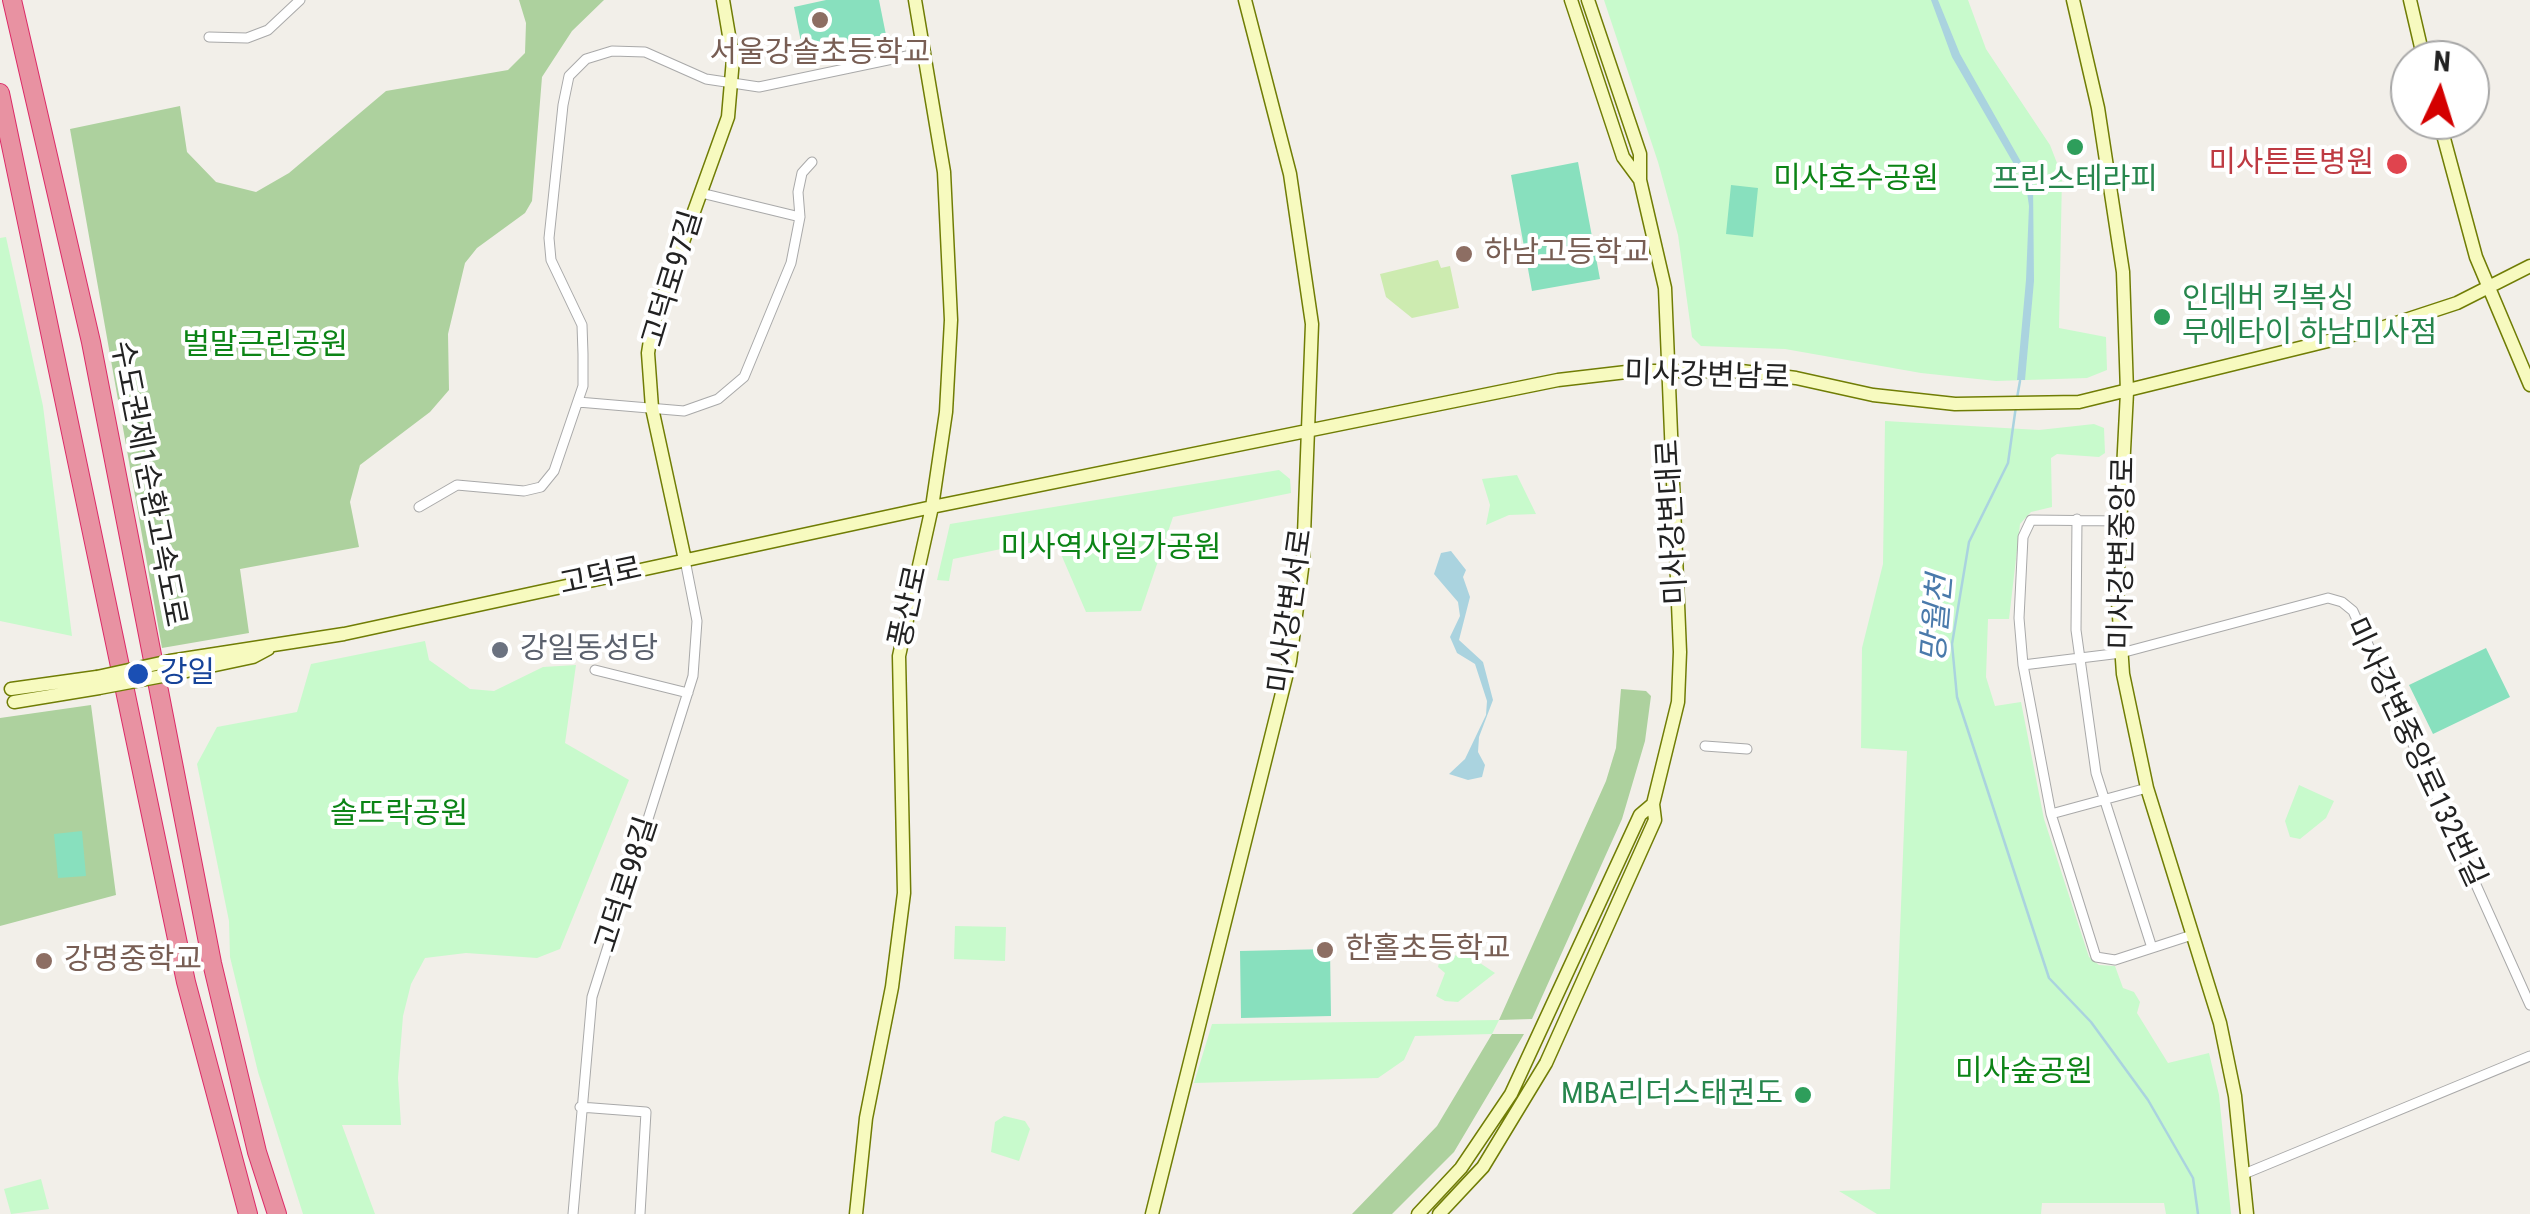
<!DOCTYPE html>
<meta charset="utf-8">
<style>
body{margin:0}
#map{position:relative;width:2530px;height:1214px;overflow:hidden;background:#f2efe9;font-family:"Roboto Condensed",sans-serif}
canvas{display:block}
.north{position:absolute;left:2390px;top:40px;width:100px;height:100px;box-sizing:border-box;background:#fff;border:2px solid #a7a7a7;border-radius:50%;rotate:4deg;font-size:28px;font-weight:700;line-height:40px;text-align:center;color:#222}
.north::after{content:'';display:block;margin:auto;width:35px;height:45px;background:#d40000;clip-path:polygon(50% 0,100% 100%,50% 72%,0 100%)}
</style>
<div id="map">
<canvas width="2530" height="1214"></canvas>
<div class="north">N</div>
</div>
<script>
const c = document.querySelector('canvas').getContext('2d');
c.lineJoin = 'round';
function fill(path, color) {
  c.fillStyle = color;
  c.fill(path, 'evenodd');
}
function toPath(rows) {
  const path = new Path2D();
  for (const r of rows) {
    path.moveTo(r[0], r[1]);
    for (let i = 2; i < r.length; i += 2) path.lineTo(r[i], r[i + 1]);
  }
  return path;
}
function stroke(path, color, width, dash) {
  c.strokeStyle = color;
  c.lineWidth = width;
  c.lineCap = dash ? 'butt' : 'round';
  c.setLineDash(dash || []);
  c.stroke(path);
}
function write(font, color, halo, rows, align = 'center') {
  c.font = font + ' "Roboto Condensed","Noto Sans KR",sans-serif';
  c.lineWidth = 8;
  c.setLineDash([]);
  c.textBaseline = 'middle';
  c.strokeStyle = halo;
  c.fillStyle = color;
  for (const [text, x, y, turn = 0] of rows) {
    c.save();
    c.translate(x, y);
    c.rotate((+turn || 0) * Math.PI / 180);
    c.textAlign = isNaN(turn) ? turn : align;
    if (halo) c.strokeText(text, 0, 0);
    c.fillText(text, 0, 0);
    c.restore();
  }
}
const grass = toPath([
 [1438,260,1441,268,1450,266,1459,308,1412,318,1386,297,1380,274]
]);
const forest = toPath([
 [519,0,604,0,572,31,542,77,532,201,525,213,477,248,465,263,448,334,449,390,430,412,360,465,350,502,359,547,240,569,249,633,162,648,70,129,180,106,187,152,216,182,256,192,289,173,386,91,508,70,525,53,526,23],
 [1621,689,1646,691,1651,696,1645,741,1622,819,1532,1019,1499,1020,1606,781,1616,748],
 [91,705,116,895,0,926,0,718],
 [1492,1034,1524,1034,1454,1152,1392,1214,1352,1214,1437,1126]
]);
const park = toPath([
 [1604,0,1968,0,1986,49,2050,145,2062,176,2059,328,2106,337,2107,370,2087,378,1996,381,1921,373,1785,349,1701,346,1692,337,1678,235,1658,162],
 [6,237,43,406,72,636,0,621,0,238],
 [1885,421,2039,430,2094,424,2104,428,2105,453,2099,457,2057,454,2051,458,2052,507,2031,512,2020,524,2009,619,1988,619,1986,677,1995,706,2021,702,2044,819,2089,957,2099,965,2115,966,2123,988,2134,992,2140,1002,2137,1013,2168,1063,2209,1053,2219,1095,2231,1214,2166,1214,2164,1203,2042,1203,2041,1214,1877,1214,1839,1191,1890,1189,1907,751,1861,748,1862,648,1883,564],
 [1279,470,1290,479,1291,493,1173,517,1141,611,1086,612,1054,538,953,559,949,581,937,580,950,524],
 [1517,475,1536,514,1509,515,1486,525,1490,505,1482,479],
 [425,641,429,660,470,689,494,691,543,667,576,665,565,743,629,780,560,949,537,958,466,953,425,958,411,984,403,1016,398,1078,401,1125,342,1125,375,1214,303,1214,258,1072,230,957,229,921,197,764,217,727,297,712,311,664],
 [2299,785,2334,801,2326,818,2300,839,2290,837,2285,821],
 [955,926,1006,927,1005,961,954,959],
 [1451,955,1471,957,1495,973,1458,1002,1445,1001,1436,996,1445,973,1438,967,1440,959],
 [1499,1020,1492,1034,1415,1036,1404,1060,1378,1078,1194,1083,1212,1024],
 [1004,1116,1025,1121,1030,1129,1019,1161,991,1152,995,1122],
 [41,1179,49,1209,11,1214,4,1189]
]);
const pitch = toPath([
 [826,0,879,0,886,35,803,52,794,7],
 [1578,162,1600,279,1532,291,1511,175],
 [1731,185,1758,188,1753,237,1726,234],
 [2486,648,2510,697,2433,734,2409,685],
 [82,831,86,876,58,878,54,834],
 [1330,949,1331,1016,1241,1018,1240,951]
]);
const water = toPath([
 [1931,0,1938,0,1960,54,2033,183,2034,281,2025,380,2017,380,2026,280,2029,206,2026,185,1952,57],
 [1451,551,1466,570,1463,577,1470,597,1459,640,1483,662,1493,700,1479,737,1478,752,1485,765,1482,777,1468,780,1449,774,1465,759,1486,715,1487,701,1475,664,1457,653,1450,637,1460,616,1458,602,1434,574,1441,553]
]);
const stream = toPath([
 [2017,398,2020,381],
 [2016,406,2008,463,1969,542,1952,644,1957,697,2049,978,2091,1022,2148,1100,2193,1178,2198,1214]
]);
const street = toPath([
 [209,37,247,38,268,30,300,0],
 [800,217,798,192,802,173,812,162],
 [578,402,684,411,718,399,744,377,791,263,800,217,701,193],
 [419,507,457,485,524,491,541,487,554,471,583,386,583,354,582,325,551,260,549,238,563,105,569,76,586,59,612,51,645,52,706,79,759,87,926,52],
 [2077,519,2076,630,2096,773,2152,948],
 [2121,521,2031,520,2023,537,2019,618,2023,665,2051,814,2096,957,2115,960,2192,935],
 [2023,665,2121,653,2328,598,2342,602,2353,611,2530,1005],
 [595,670,688,693],
 [1705,746,1747,749],
 [2051,814,2147,788],
 [580,1107,646,1112,640,1214],
 [2244,1174,2530,1056],
 [573,1214,592,997,693,676,697,621,685,560]
]);
const secondary = toPath([
 [1571,0,1623,157,1640,180],
 [2073,0,2098,108,2123,272,2127,392,2117,587,2123,674,2147,788,2220,1023,2235,1096,2247,1214],
 [2410,0,2424,60],
 [2439,120,2476,257,2530,385],
 [685,560,652,408,648,353,652,328,728,117,733,59,723,0],
 [170,661,344,634,932,507,1558,380,1635,371,1741,371,1796,378,1873,395,1955,404,2079,402,2381,328,2457,303,2530,266],
 [173,674,253,657,268,649],
 [11,689,97,677],
 [14,702,99,688],
 [856,1214,866,1118,892,987,904,893,899,656,932,507,946,412,951,320,944,172,915,0],
 [1152,1214,1290,661,1303,561,1312,324,1290,174,1245,0],
 [1418,1214,1461,1168,1511,1094,1640,815,1653,804],
 [1439,1214,1483,1167,1546,1063,1655,820,1653,804,1678,702,1680,652,1665,288,1640,180,1640,154,1588,0]
]);
const highway = toPath([
 [12,0,91,342,212,963,257,1152,277,1214],
 [0,93,186,982,248,1214]
]);
const secondaryBridge = toPath([
 [97,677,170,661],
 [99,688,173,674]
]);
const markers = [
 [820,20,10,"#8d6e63"],
 [2075,147,10,"#2e9e5b"],
 [2397,164,12,"#e0444e"],
 [1464,254,10,"#8d6e63"],
 [2162,317,10,"#2e9e5b"],
 [500,650,10,"#6b7280"],
 [138,674,12,"#1a4fb4"],
 [1325,950,10,"#8d6e63"],
 [44,961,10,"#8d6e63"],
 [1803,1095,10,"#2e9e5b"]
];
const educationNames = [
 ["서울강솔초등학교",820,54,"center"],
 ["하남고등학교",1484,254],
 ["한홀초등학교",1345,950],
 ["강명중학교",64,961]
];
const healthNames = [
 ["미사튼튼병원",2374,164]
];
const parkNames = [
 ["미사호수공원",1856,180],
 ["벌말근린공원",265,346],
 ["미사역사일가공원",1111,549],
 ["솔뜨락공원",399,815],
 ["미사숲공원",2024,1073]
];
const leisureNames = [
 ["프린스테라피",2075,181],
 ["인데버 킥복싱",2182,300,"left"],
 ["무에타이 하남미사점",2182,334,"left"],
 ["MBA리더스태권도",1783,1095,"right"]
];
const streetNames = [
 ["고덕로97길",674,279,-73],
 ["미사강변남로",1707,377,2],
 ["수도권제1순환고속도로",147,484,79],
 ["미사강변대로",1674,522,-93],
 ["미사강변중앙로",2124,553,-89],
 ["고덕로",601,578,-12],
 ["풍산로",910,607,-78],
 ["미사강변서로",1292,611,-82],
 ["미사강변중앙로132번길",2414,753,65],
 ["고덕로98길",628,885,-72]
];
const worshipNames = [
 ["강일동성당",520,650]
];
const transitNames = [
 ["강일",160,674]
];
const waterNames = [
 ["망월천",1939,619,-85]
];
fill(grass, '#cdebb0');
fill(forest, '#add19e');
fill(park, '#c8facc');
fill(pitch, '#88e0be');
fill(water, '#aad3df');
stroke(stream, '#aad3df', 2.5);
stroke(street, '#a9a9a9', 11);
stroke(secondary, '#707d05', 15);
stroke(highway, '#dc2a67', 20);
stroke(street, '#fff', 9);
stroke(secondary, '#f7fabf', 12);
stroke(highway, '#e892a2', 18);
stroke(secondaryBridge, '#707d05', 15, []);
stroke(secondaryBridge, '#f7fabf', 12);
for (const [x, y, r, color] of markers) {
  const dot = new Path2D();
  dot.arc(x, y, r, 0, 2 * Math.PI);
  c.fillStyle = color;
  c.fill(dot);
  stroke(dot, '#fff', 4);
}
write('30px', '#785e54', '#fff', educationNames, 'left');
write('30px', '#be3a42', '#fff', healthNames, 'right');
write('30px', '#0c8416', '#fff', parkNames);
write('30px', '#27864d', '#fff', leisureNames);
write('30px', '#222', '#fff', streetNames);
write('30px', '#5b616d', '#fff', worshipNames, 'left');
write('30px', '#164399', '#fff', transitNames, 'left');
write('italic 32px', '#4a7aab', '#fff', waterNames);
</script>
